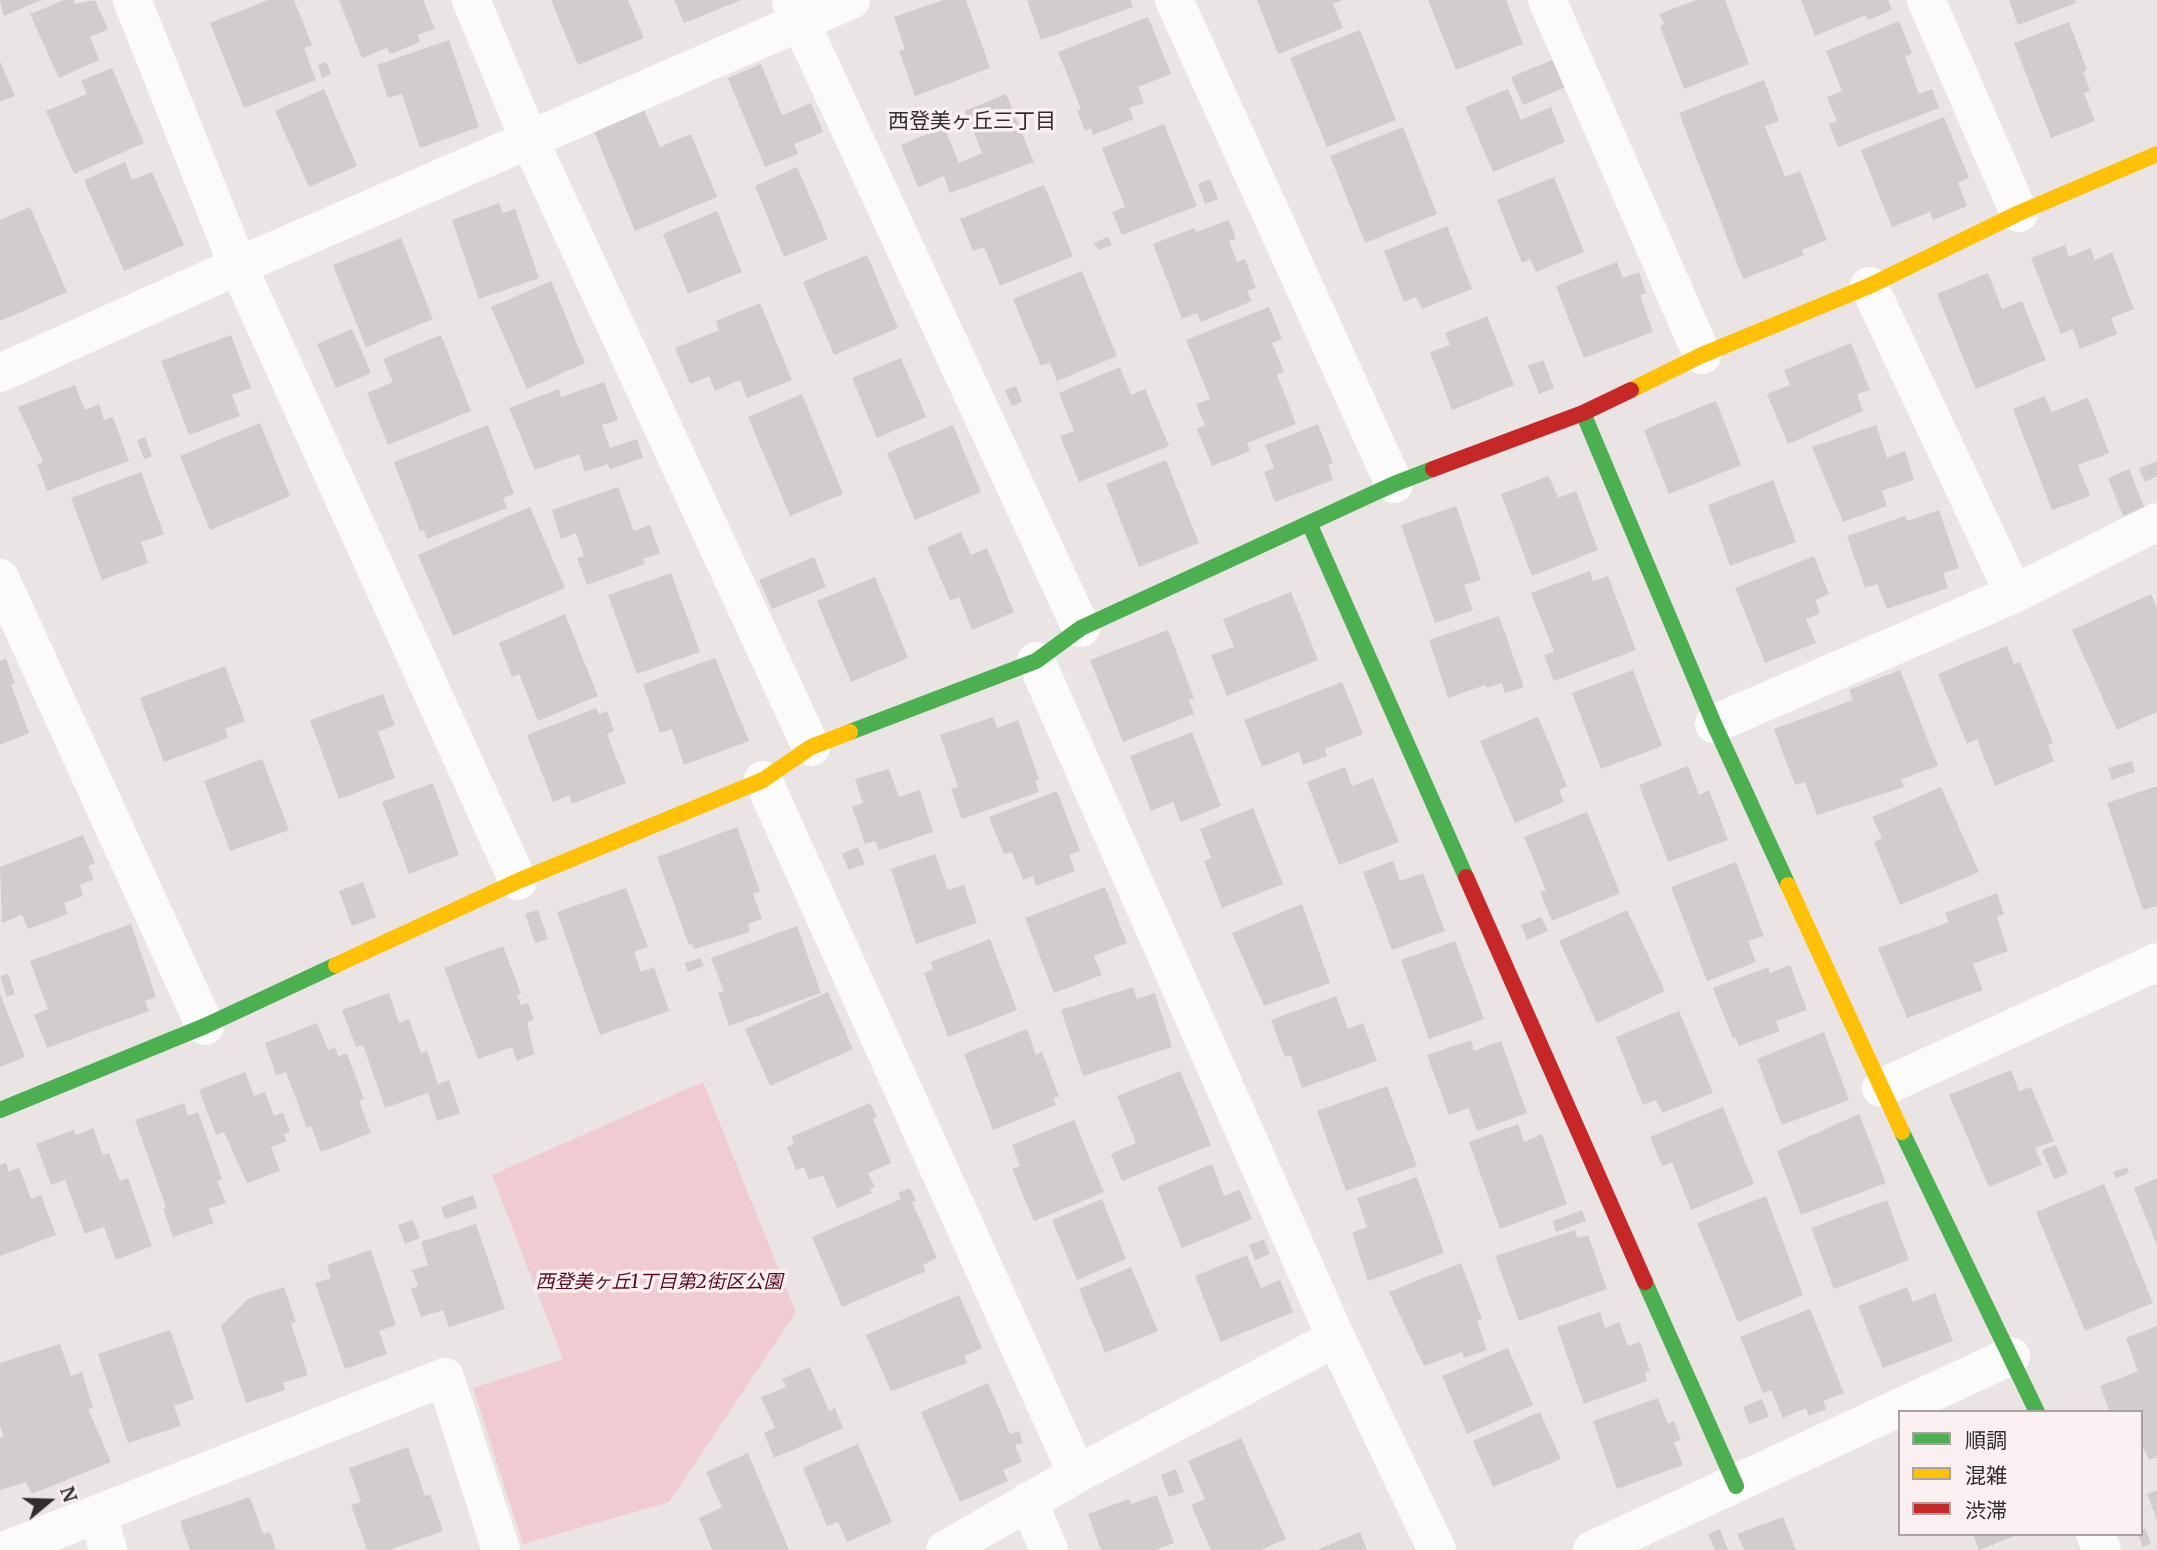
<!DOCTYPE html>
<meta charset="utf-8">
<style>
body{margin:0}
#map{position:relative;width:2157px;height:1550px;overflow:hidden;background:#eae4e5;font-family:Merriweather,"Noto Sans JP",serif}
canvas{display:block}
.legend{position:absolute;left:1898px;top:1410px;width:245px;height:126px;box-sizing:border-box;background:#faeff1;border:2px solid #aaa1a3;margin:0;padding:9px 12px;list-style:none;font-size:21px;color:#312d2e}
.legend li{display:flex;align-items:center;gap:14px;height:35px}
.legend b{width:35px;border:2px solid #aaa1a3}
.north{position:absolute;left:14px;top:1466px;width:70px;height:70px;-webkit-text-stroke:5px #faeff1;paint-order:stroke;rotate:71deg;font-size:19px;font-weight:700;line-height:28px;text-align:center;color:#312d2e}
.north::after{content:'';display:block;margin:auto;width:24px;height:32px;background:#312d2e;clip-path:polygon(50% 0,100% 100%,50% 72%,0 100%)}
</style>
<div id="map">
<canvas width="2157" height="1550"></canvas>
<ul class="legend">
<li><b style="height:9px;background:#4caf50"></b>順調</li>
<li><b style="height:9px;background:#ffc107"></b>混雑</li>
<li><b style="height:9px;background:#c62828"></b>渋滞</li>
</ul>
<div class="north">N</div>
</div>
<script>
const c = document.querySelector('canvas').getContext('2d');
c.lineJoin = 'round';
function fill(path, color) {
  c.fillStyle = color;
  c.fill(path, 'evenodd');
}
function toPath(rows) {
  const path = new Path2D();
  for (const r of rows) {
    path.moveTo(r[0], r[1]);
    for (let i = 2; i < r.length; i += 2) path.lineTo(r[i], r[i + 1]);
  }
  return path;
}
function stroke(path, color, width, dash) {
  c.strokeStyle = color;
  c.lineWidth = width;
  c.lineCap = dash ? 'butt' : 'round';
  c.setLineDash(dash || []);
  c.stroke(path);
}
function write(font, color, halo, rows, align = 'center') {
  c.font = font + ' Merriweather,"Noto Sans JP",serif';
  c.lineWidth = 7;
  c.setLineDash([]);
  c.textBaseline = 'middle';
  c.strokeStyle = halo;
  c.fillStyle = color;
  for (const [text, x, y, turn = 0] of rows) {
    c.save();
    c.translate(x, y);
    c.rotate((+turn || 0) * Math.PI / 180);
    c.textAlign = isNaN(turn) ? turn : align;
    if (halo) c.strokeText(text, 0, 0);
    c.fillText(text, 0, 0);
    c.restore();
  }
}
const green = toPath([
 [703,1082,796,1312,669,1502,523,1544,473,1388,563,1359,492,1175]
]);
const building = toPath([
 [0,0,41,0,4,16],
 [64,0,73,0,75,4,95,0,108,29,90,37,99,60,59,78,30,14],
 [268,0,294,0,312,45,304,48,316,80,244,108,210,23],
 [339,0,423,0,435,29,418,35,420,42,390,54,387,48,362,58],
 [551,0,628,0,644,38,578,65],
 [674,0,741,0,684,23],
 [943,0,966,0,990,68,915,96,899,51,905,49,894,17],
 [1027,0,1130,0,1133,7,1041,40],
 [1257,0,1343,0,1333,4,1343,28,1278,54],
 [1428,0,1506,0,1523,44,1456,70],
 [1696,0,1725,0,1749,64,1684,89,1660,26,1664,24,1659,14],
 [1801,0,1888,0,1892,10,1868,20,1866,15,1815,36],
 [2009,0,2075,0,2076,3,2018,25],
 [1148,17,1171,74,1138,87,1144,103,1129,108,1134,119,1093,135,1091,128,1085,131,1077,110,1081,109,1058,52],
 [1899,21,1912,53,1905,57,1919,94,1932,89,1939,108,1838,147,1829,124,1837,121,1827,97,1842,91,1826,51],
 [2069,22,2087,70,2083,72,2090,90,2084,93,2095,121,2051,138,2014,43],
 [1360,30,1396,120,1327,147,1290,58],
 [449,40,479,127,420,148,402,94,388,98,377,65],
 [1555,59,1566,87,1523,105,1511,77],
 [0,61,15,96,0,102],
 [326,62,331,74,322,78,318,65],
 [761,64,782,115,811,103,823,132,794,144,798,154,765,167,728,78],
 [112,68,144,143,74,174,46,111,87,94,81,81],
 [1764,80,1779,121,1765,126,1785,177,1800,171,1827,240,1802,250,1804,255,1743,279,1679,113],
 [324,89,357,166,309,187,275,111],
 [1508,89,1521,120,1551,107,1565,142,1493,172,1465,107],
 [1006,94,1034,162,950,193,944,176,918,187,901,145,944,127,959,163,982,153,965,111],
 [644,110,660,147,691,134,717,197,635,231,594,131],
 [1944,117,1969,178,1958,183,1967,206,1933,220,1930,212,1892,227,1861,150],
 [1164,124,1197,206,1122,235,1112,212,1125,207,1102,148],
 [1403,127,1437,214,1365,243,1330,156],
 [125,162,132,180,152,172,184,245,124,271,84,180],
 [797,167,828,239,784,257,755,186],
 [1554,177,1584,252,1536,272,1530,259,1522,263,1497,200],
 [1210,179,1218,199,1205,204,1198,184],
 [1044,185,1073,256,1000,286,984,247,973,251,960,219],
 [499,203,503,213,515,209,539,278,479,299,452,220],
 [30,207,67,292,0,321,0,220],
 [717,211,742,272,688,294,663,234],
 [1229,220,1236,239,1229,241,1237,262,1245,259,1256,288,1247,291,1252,301,1201,322,1197,313,1182,319,1153,244,1194,228,1196,232],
 [1447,226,1472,289,1422,309,1416,297,1404,302,1384,251],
 [1108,237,1112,245,1098,250,1094,243],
 [401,238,433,319,366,347,333,265],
 [2065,245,2069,257,2090,248,2095,260,2112,252,2134,309,2111,318,2117,334,2080,349,2073,329,2061,334,2031,258],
 [867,255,898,328,834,355,803,282],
 [1617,262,1623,278,1639,272,1646,293,1640,295,1653,332,1584,358,1556,286],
 [1082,271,1117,356,1057,381,1050,363,1041,366,1013,299],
 [1988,273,2002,309,2022,301,2046,360,1976,389,1937,294],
 [551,281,585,363,527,389,491,307],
 [760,303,792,380,747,398,740,380,715,391,709,376,690,384,675,348,719,330,716,321],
 [1269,307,1282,339,1272,343,1284,372,1277,375,1296,424,1247,443,1250,451,1212,466,1197,429,1205,425,1196,404,1210,399,1186,340],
 [1487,316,1514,385,1452,410,1430,352,1450,345,1445,333],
 [352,329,371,373,336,388,317,344],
 [231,335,251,388,232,395,240,416,189,435,161,361],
 [441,335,471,411,388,445,367,393,393,382,383,359],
 [1851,343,1870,390,1857,394,1863,411,1788,444,1767,394,1790,385,1784,370],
 [901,358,926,417,877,438,852,378],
 [1543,360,1554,388,1539,394,1528,366],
 [1120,367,1131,395,1145,389,1169,446,1079,482,1060,436,1074,431,1059,393],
 [604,382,618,420,602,425,610,448,637,439,643,458,610,469,608,464,585,472,579,454,535,470,509,408,559,389,561,397],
 [75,385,85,410,99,404,104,420,113,417,129,461,47,491,37,464,43,462,41,457,18,407],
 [1016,386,1022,402,1012,406,1005,390],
 [802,394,843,494,790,516,748,417],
 [2045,396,2051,412,2088,398,2109,453,2078,465,2090,496,2052,510,2013,409],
 [1716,401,1741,465,1669,494,1644,430],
 [260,423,290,496,210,530,180,456],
 [1318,424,1333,463,1328,465,1333,480,1275,502,1264,472,1274,468,1265,445],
 [488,425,514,494,503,498,507,508,427,539,423,529,420,531,394,462],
 [953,425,981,492,915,520,887,453],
 [1876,425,1887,458,1905,451,1914,480,1882,491,1887,506,1843,522,1812,447],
 [145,437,152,456,144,459,137,440],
 [1166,460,1199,543,1139,567,1106,484],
 [2157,461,2157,476,2145,482,2139,468],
 [2129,469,2144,507,2123,516,2108,478],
 [141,472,164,534,141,542,148,563,102,580,71,498],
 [1549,476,1558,498,1576,491,1598,550,1532,576,1501,494],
 [1773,480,1796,542,1730,566,1708,505],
 [618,487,634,531,650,525,660,553,643,559,645,564,587,585,577,558,584,556,576,533,561,539,552,510],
 [1456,506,1481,580,1464,585,1473,610,1435,623,1401,525],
 [530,507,565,588,453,636,418,555],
 [1939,510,1959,568,1943,573,1948,588,1887,609,1877,584,1865,588,1847,536,1905,516,1907,521],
 [961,532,971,555,987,548,1014,612,972,630,959,597,950,601,927,547],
 [1814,556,1829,594,1815,600,1820,613,1806,619,1816,643,1765,663,1735,588],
 [814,557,826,587,772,609,759,580],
 [1590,571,1593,581,1608,576,1636,650,1554,681,1544,655,1554,652,1531,593],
 [671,573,700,652,637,674,608,595],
 [875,577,908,658,851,682,817,601],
 [1291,592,1318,660,1227,696,1211,655,1234,647,1223,619],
 [2151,594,2157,608,2157,712,2117,730,2072,630],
 [565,614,598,696,538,721,519,674,512,677,499,643],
 [1499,616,1524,687,1505,693,1502,683,1487,688,1485,685,1448,698,1429,640],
 [1168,630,1194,698,1189,700,1194,714,1123,742,1090,660],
 [2007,646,2014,664,2020,662,2053,743,2048,745,2054,761,1995,786,1977,739,1967,744,1938,674],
 [715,658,749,741,684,765,672,729,660,733,643,684],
 [6,659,15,683,11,685,29,733,0,745,0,661],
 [225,666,245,721,225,729,228,738,164,762,140,698],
 [1633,670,1662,746,1601,769,1572,693],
 [1900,670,1938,766,1901,779,1904,787,1817,815,1805,782,1795,785,1774,729,1853,700,1849,690],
 [1342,682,1363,734,1325,749,1327,756,1303,765,1299,752,1262,767,1244,720],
 [383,694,395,725,378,732,395,778,339,799,310,720],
 [596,708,599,714,607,711,614,731,607,734,626,783,572,804,569,795,553,802,527,735],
 [993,717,997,728,1018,720,1039,779,1035,780,1039,792,962,819,951,789,958,787,940,735],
 [1538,717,1567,786,1559,790,1564,802,1515,823,1480,741],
 [1192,732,1221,806,1181,822,1173,802,1151,811,1130,756],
 [262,759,289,830,230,851,204,781],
 [2132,761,2135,772,2112,780,2108,768],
 [1688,766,1699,795,1709,790,1728,840,1668,862,1639,785],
 [1345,767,1352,786,1373,778,1399,842,1339,865,1307,782],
 [889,769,899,797,920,790,933,832,879,850,875,841,865,844,852,807,863,803,855,779],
 [433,783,459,855,409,874,382,802],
 [2157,786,2157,906,2143,910,2107,803],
 [1941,787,1979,872,1900,905,1874,842,1882,838,1872,817],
 [1057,791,1080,851,1069,855,1075,871,1036,886,1033,876,1023,880,1012,852,1004,854,989,817],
 [1253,808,1283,884,1222,908,1204,861,1211,858,1200,829],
 [1587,812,1620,893,1552,921,1540,892,1546,890,1524,837],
 [737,827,760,891,753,894,762,919,748,924,750,932,694,949,692,944,689,945,657,857],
 [83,835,95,863,88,866,94,879,80,885,83,896,64,903,68,914,28,929,22,915,2,923,0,867],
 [858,847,865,864,849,870,842,854],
 [935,854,948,890,964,885,977,923,916,944,891,869],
 [1393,861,1400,881,1423,873,1445,931,1392,950,1363,872],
 [1736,862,1764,936,1748,941,1756,962,1707,981,1671,887],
 [363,882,376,917,352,926,339,891],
 [1105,887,1127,943,1094,956,1102,975,1054,993,1025,918],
 [626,888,648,947,634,952,641,972,654,967,669,1011,600,1035,557,912],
 [1997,893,2004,914,1997,917,2008,951,1973,964,1983,990,1907,1018,1878,948,1949,922,1945,913],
 [1302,904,1330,983,1264,1006,1232,933],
 [538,910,548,939,535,943,525,914],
 [1627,910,1665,991,1597,1023,1559,941],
 [1541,917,1548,931,1527,940,1521,925],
 [131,924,156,997,145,1001,149,1011,47,1048,34,1015,48,1009,30,961],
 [797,926,821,993,729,1026,718,993,724,991,711,958],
 [990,939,1017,1010,948,1037,924,973,933,969,931,962],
 [1455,941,1484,1019,1429,1039,1401,960],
 [503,946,521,994,517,995,521,1005,528,1003,534,1020,527,1022,534,1054,517,1061,512,1047,478,1059,444,968],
 [700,958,704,966,688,972,685,963],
 [1790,965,1807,1010,1776,1021,1780,1031,1739,1046,1735,1037,1733,1039,1713,988,1768,967,1770,973],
 [8,974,15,994,7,997,0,977],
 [1133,987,1137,999,1155,993,1172,1047,1083,1076,1061,1010],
 [828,992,853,1049,770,1086,745,1029],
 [389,993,399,1023,409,1019,421,1053,427,1051,438,1084,449,1080,460,1113,437,1121,428,1093,385,1108,363,1045,356,1047,342,1010],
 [0,994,25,1057,0,1067],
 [1336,996,1348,1029,1363,1023,1377,1061,1302,1088,1291,1055,1285,1057,1271,1020],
 [1679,1011,1713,1093,1662,1113,1656,1100,1643,1105,1616,1037],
 [317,1023,328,1050,335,1047,338,1056,347,1054,364,1099,359,1101,371,1133,321,1152,311,1126,307,1128,286,1072,276,1075,265,1043],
 [1027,1029,1036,1055,1042,1052,1059,1096,1053,1099,1056,1105,993,1130,964,1054],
 [1824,1032,1849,1100,1782,1125,1757,1059],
 [1471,1040,1474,1051,1501,1041,1527,1113,1477,1131,1469,1108,1449,1115,1427,1055],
 [2011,1070,2019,1091,2031,1087,2054,1141,2035,1148,2042,1165,1989,1187,1949,1095],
 [1180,1071,1211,1145,1122,1181,1111,1154,1136,1143,1117,1096],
 [245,1072,254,1096,265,1092,274,1116,283,1113,290,1132,284,1134,287,1141,271,1147,280,1171,247,1183,224,1132,216,1135,199,1090],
 [1387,1086,1417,1166,1346,1191,1317,1111],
 [184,1103,188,1116,198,1112,222,1179,217,1181,226,1203,208,1209,214,1223,173,1237,163,1208,166,1207,135,1120],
 [870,1103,877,1117,873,1119,891,1163,868,1173,875,1187,870,1189,872,1193,837,1208,823,1175,809,1180,804,1167,796,1170,787,1147,794,1144,791,1137],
 [1723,1107,1754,1184,1691,1210,1672,1162,1662,1166,1650,1137],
 [1859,1114,1886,1183,1801,1215,1777,1151],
 [1074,1120,1104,1192,1034,1221,1012,1169,1020,1166,1012,1145],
 [1518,1124,1524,1142,1542,1134,1567,1204,1500,1229,1469,1142],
 [93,1128,103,1155,109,1153,120,1181,128,1178,152,1246,116,1260,104,1227,85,1234,65,1180,51,1185,36,1144,74,1130,76,1135],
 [2056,1145,2068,1173,2054,1179,2042,1150],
 [6,1163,9,1172,19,1167,31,1199,41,1195,56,1235,0,1256,0,1165],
 [1212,1164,1224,1196,1240,1190,1252,1219,1182,1248,1157,1187],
 [2127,1167,2129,1173,2116,1178,2113,1172],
 [1417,1177,1444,1253,1368,1281,1352,1233,1367,1227,1357,1198],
 [2157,1178,2157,1245,2134,1188],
 [2104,1184,2153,1303,2085,1331,2036,1212],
 [910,1188,916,1201,912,1202,937,1258,923,1265,926,1271,842,1307,812,1237,901,1199,898,1193],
 [473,1195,477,1208,445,1219,441,1207],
 [1766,1196,1803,1295,1738,1322,1697,1223],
 [1102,1199,1126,1259,1077,1280,1052,1220],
 [1887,1200,1909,1260,1834,1289,1811,1228],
 [1582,1210,1586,1221,1556,1232,1553,1221],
 [413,1220,420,1238,405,1244,398,1225],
 [476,1224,505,1309,449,1327,443,1310,421,1317,411,1289,418,1286,412,1270,428,1265,421,1242],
 [1575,1230,1577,1238,1588,1235,1607,1289,1519,1321,1495,1256],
 [1264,1239,1270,1254,1255,1260,1249,1245],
 [371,1250,396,1325,379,1331,387,1354,345,1369,315,1283,331,1278,327,1265],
 [1247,1255,1261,1288,1280,1280,1293,1312,1221,1342,1195,1276],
 [1461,1263,1482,1319,1477,1321,1487,1350,1464,1358,1462,1352,1424,1366,1389,1292],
 [1131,1267,1158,1331,1105,1353,1079,1289],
 [284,1287,296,1322,291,1324,308,1375,283,1383,285,1390,246,1403,221,1326,249,1298],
 [1907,1287,1913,1302,1935,1293,1953,1341,1883,1368,1858,1306],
 [959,1295,982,1348,964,1356,967,1363,891,1391,866,1335],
 [1810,1309,1844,1393,1823,1401,1826,1409,1809,1416,1806,1408,1783,1418,1771,1390,1763,1393,1740,1337],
 [1600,1312,1605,1328,1619,1322,1628,1346,1640,1342,1650,1371,1645,1373,1647,1381,1584,1404,1557,1327],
 [2157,1326,2157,1457,2149,1460,2141,1442,2141,1412,2110,1412,2100,1386,2138,1371,2126,1338],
 [170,1330,194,1399,174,1406,181,1426,128,1443,98,1354],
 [60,1344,71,1376,82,1372,93,1408,88,1409,111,1462,32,1494,26,1482,0,1490,0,1438,4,1437,0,1426,0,1363],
 [1508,1348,1533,1405,1467,1434,1442,1376],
 [810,1367,829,1411,835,1408,843,1428,774,1458,764,1433,775,1428,761,1397,786,1387,782,1379],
 [988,1383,1010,1434,1019,1431,1023,1443,1015,1445,1022,1462,1003,1470,1008,1481,960,1502,921,1412],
 [1658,1398,1668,1424,1674,1421,1681,1440,1674,1442,1683,1465,1617,1489,1593,1421],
 [1762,1399,1769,1417,1749,1424,1743,1407],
 [1540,1412,1561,1459,1493,1487,1473,1441],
 [1241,1438,1286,1539,1261,1550,1211,1550,1191,1505,1205,1499,1188,1461],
 [858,1444,892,1522,847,1542,838,1522,827,1526,803,1468],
 [408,1447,425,1496,430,1494,443,1531,389,1550,367,1550,351,1505,361,1502,349,1468],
 [748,1453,789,1550,712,1550,699,1518,722,1507,706,1472],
 [1176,1469,1184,1492,1169,1497,1161,1475],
 [2157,1490,2157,1520,2147,1494],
 [1157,1495,1174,1543,1155,1550,1101,1550,1088,1514,1129,1499,1131,1504],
 [250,1497,263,1534,270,1532,276,1550,190,1550,180,1521],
 [1783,1517,1796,1550,1744,1550,1737,1534],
 [2145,1528,2151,1544,2143,1547,2138,1534],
 [1720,1529,1728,1550,1715,1550,1708,1534],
 [1360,1532,1367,1550,1317,1550],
 [1973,1534,2020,1534,1979,1550]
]);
const street = toPath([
 [132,0,238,266,518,881],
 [471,0,529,139,811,747],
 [1174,0,1394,484],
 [1547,0,1702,355],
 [1926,0,2019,213],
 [791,2,1081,628],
 [1869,286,2014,594],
 [0,373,238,266,851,0],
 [0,578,205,1026],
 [1036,661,1336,1338,1437,1550],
 [1714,724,2014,594,2157,522],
 [763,780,1077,1474],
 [1881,1088,2157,962],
 [1028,1501,1049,1550],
 [98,1514,108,1550],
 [2095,1534,2102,1550],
 [6,1550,445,1377,501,1550],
 [945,1550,1077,1474,1336,1338],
 [1592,1550,2011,1356]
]);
const fast = toPath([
 [1583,413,1714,724,1788,885],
 [1309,523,1466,877],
 [850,732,1036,661,1081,628,1394,484,1433,469],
 [0,1110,205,1026,336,965],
 [1902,1132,2037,1412],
 [1645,1282,1736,1486]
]);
const slow = toPath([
 [1631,390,1702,355,1869,286,2019,213,2157,154],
 [1788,885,1902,1132],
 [336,965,518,881,763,780,811,747,850,732]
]);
const jam = toPath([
 [1433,469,1583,413,1631,390],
 [1466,877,1645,1282]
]);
const parkNames = [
 ["西登美ヶ丘1丁目第2街区公園",659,1283]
];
const neighbourhoodNames = [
 ["西登美ヶ丘三丁目",972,122]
];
fill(green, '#f0cbd2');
fill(building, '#d1cdcd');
stroke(street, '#fcfbfb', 38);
stroke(fast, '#4caf50', 16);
stroke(slow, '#ffc107', 16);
stroke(jam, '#c62828', 16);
write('italic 19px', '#5b0827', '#faeff1', parkNames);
write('21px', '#312d2e', '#faeff1', neighbourhoodNames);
</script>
